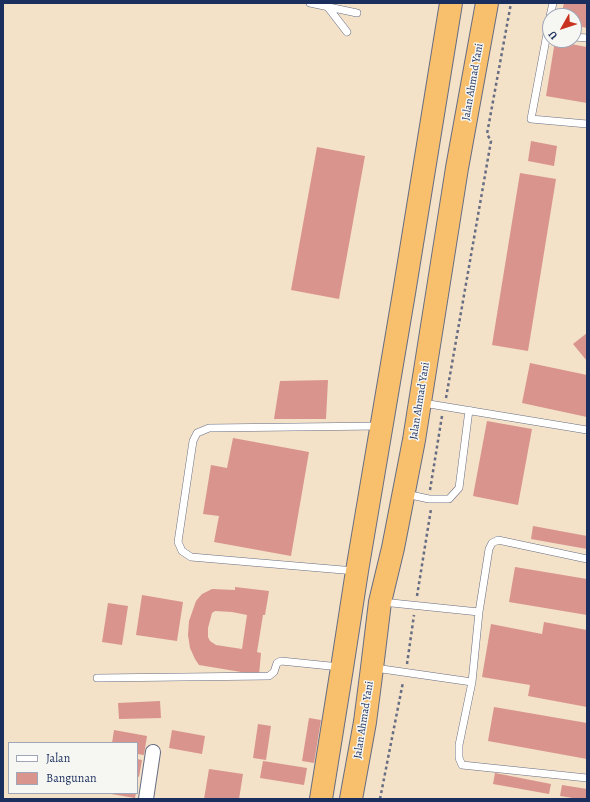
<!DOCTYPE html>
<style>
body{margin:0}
#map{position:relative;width:590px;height:802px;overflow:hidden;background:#f3e1c8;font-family:Alegreya,serif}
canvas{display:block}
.frame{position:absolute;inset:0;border:4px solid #1b2f5e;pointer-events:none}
.legend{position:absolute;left:8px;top:742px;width:130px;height:52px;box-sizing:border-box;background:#f6f6f2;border:1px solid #9ea6b7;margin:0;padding:5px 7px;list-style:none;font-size:12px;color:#1b2f5e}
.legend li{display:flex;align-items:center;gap:8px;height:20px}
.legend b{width:20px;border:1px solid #9ea6b7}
.north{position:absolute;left:542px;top:8px;width:40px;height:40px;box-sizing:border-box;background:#f6f6f2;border:1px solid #9ea6b7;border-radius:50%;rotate:231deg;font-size:11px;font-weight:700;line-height:16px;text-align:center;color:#1b2f5e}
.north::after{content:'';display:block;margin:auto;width:14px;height:18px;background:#c8321e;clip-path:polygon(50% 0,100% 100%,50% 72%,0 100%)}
</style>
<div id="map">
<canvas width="590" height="802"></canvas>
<div class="frame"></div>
<ul class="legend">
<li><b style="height:5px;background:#fff"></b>Jalan</li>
<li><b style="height:11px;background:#d9948d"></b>Bangunan</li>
</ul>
<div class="north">U</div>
</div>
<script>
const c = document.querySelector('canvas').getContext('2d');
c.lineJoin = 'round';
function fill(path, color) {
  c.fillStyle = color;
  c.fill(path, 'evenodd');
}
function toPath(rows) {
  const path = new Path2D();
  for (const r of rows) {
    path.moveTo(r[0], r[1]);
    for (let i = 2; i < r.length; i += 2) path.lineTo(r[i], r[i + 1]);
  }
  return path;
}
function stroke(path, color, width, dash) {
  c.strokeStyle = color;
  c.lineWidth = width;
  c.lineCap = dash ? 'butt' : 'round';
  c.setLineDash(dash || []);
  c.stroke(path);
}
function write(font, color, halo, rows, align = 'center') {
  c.font = font + ' Alegreya,serif';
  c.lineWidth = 3;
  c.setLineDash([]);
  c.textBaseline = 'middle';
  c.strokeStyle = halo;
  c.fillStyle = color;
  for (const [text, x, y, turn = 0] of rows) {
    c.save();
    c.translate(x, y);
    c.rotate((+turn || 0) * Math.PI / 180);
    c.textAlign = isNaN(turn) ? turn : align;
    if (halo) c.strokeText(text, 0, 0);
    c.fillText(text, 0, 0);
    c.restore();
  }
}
const building = toPath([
 [564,3,587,3,587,28,574,25,574,16,561,16],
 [555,41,587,47,587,103,546,96],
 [531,141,557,146,554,166,528,161],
 [317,147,365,156,339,299,291,290],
 [520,173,556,179,528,351,492,345],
 [587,333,587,361,573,344],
 [530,363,587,375,587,417,522,403],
 [328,380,326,419,274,419,280,381],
 [487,421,532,429,518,505,473,496],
 [233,438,309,452,291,556,214,542,219,516,203,514,211,465,227,468],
 [533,526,587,536,587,549,531,539],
 [515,567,587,579,587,615,509,602],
 [235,587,269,591,265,615,263,615,257,652,261,653,259,675,199,665,195,659,190,648,188,635,189,621,196,601,202,594,212,589,235,590],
 [215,611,232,612,247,615,242,649,216,645,210,641,208,637,208,628,212,613],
 [142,595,183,602,177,641,136,635],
 [108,603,128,606,122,645,102,642],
 [544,622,587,630,587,707,528,696,530,685,482,677,491,624,542,634],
 [160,701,161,718,119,719,118,703],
 [494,707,587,723,587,759,488,741],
 [309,718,321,720,314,763,302,761],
 [258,724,271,726,266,760,253,758],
 [114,730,147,736,144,755,137,754,137,743,112,743],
 [172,730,205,736,202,754,169,748],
 [137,759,142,760,139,777,137,776],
 [263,761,307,768,304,785,260,778],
 [209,769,243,774,239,799,204,799],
 [495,773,551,784,549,794,493,784],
 [562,785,587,789,587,799,579,799,560,796],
 [112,793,136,793,135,798,111,794]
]);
const path = toPath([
 [446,398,491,141,487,134,511,3],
 [430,490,442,416],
 [417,596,431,509],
 [407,664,414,615],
 [380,799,403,682]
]);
const service = toPath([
 [310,3,357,13],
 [327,5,327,6,347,32],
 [550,16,553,3],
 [550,18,531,119,587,124],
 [574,37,587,38],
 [423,403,587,430],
 [406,494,429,499,449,499,459,488,469,410],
 [587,559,498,540,492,543,489,549,479,612,472,682,459,745,459,758,462,765,587,778],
 [355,571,191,557,182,551,178,542,193,441,197,433,209,428,380,426],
 [382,602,479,612],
 [375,668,472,682],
 [97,678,269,676,274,672,277,663,281,661,340,667]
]);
const minor = toPath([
 [146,799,153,752]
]);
const trunk = toPath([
 [321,799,342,668,357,571,404,293,451,3],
 [351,799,365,722,372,668,380,602,393,548,414,440,457,168,487,3]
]);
const streetNames = [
 ["Jalan Ahmad Yani",473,82,-80],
 ["Jalan Ahmad Yani",420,401,-81],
 ["Jalan Ahmad Yani",364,720,-81]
];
fill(building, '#d9948d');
stroke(service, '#676d83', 8);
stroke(minor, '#676d83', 16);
stroke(trunk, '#676d83', 24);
stroke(path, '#676d83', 2.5, [3, 3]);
stroke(service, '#fff', 7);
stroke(minor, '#fff', 14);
stroke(trunk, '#f8bf6c', 22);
write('11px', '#1b2f5e', '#f6f6f2', streetNames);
</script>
